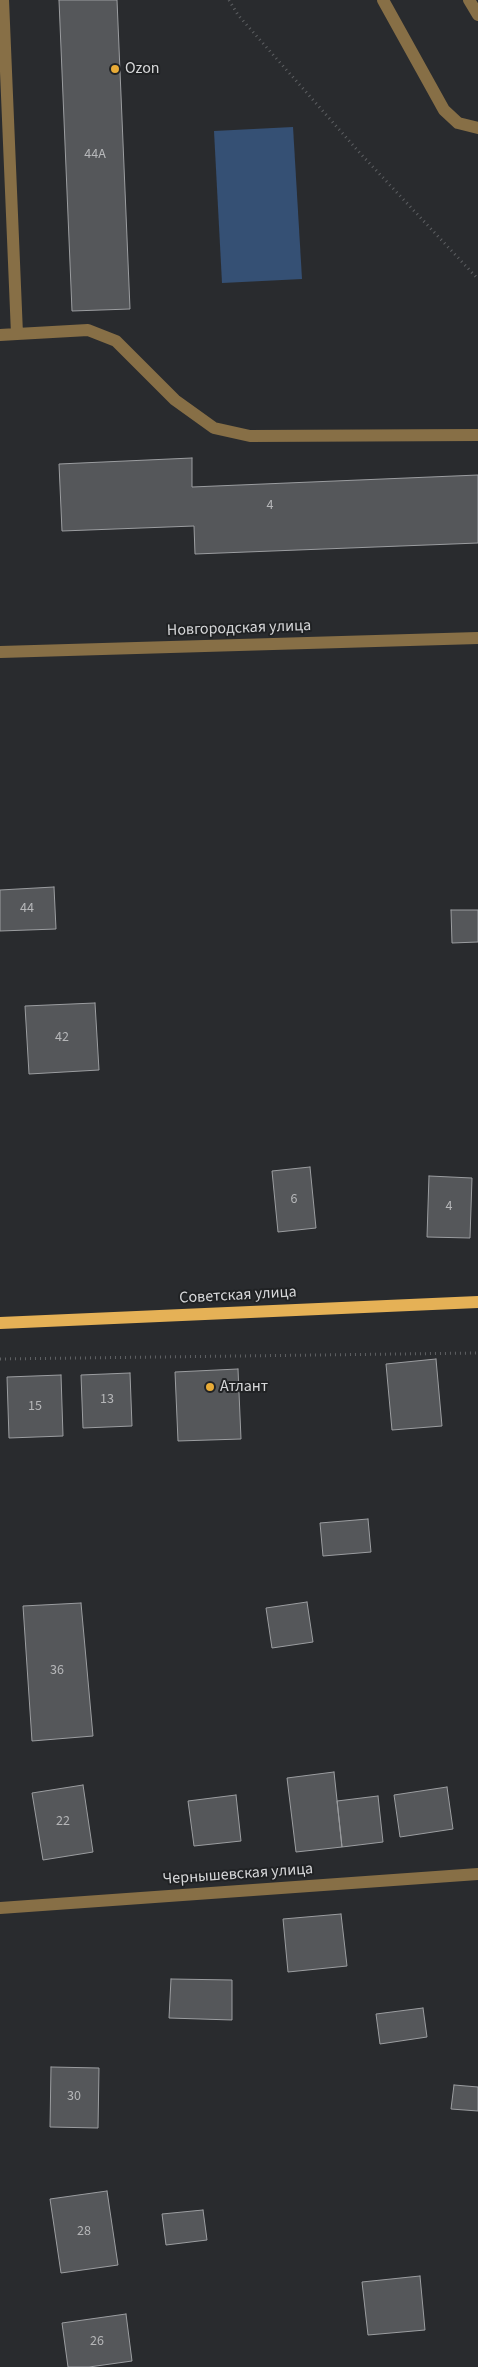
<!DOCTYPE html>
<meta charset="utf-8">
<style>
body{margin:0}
canvas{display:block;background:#292b2e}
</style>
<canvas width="478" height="2367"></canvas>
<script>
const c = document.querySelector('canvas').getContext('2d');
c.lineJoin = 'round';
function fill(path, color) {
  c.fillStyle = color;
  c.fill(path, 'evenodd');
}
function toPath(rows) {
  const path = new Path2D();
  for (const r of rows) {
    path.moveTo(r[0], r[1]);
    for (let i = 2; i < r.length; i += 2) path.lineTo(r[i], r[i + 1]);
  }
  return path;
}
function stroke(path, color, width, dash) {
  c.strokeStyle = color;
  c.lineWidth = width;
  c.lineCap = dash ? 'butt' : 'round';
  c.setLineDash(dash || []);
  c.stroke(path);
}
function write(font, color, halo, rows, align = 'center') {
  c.font = font + ' "Source Sans 3",sans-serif';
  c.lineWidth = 4;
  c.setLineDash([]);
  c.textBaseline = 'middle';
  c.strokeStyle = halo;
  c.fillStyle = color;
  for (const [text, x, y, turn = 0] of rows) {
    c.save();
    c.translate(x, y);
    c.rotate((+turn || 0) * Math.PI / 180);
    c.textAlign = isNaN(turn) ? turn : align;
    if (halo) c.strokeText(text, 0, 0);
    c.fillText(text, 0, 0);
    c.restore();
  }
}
const green = toPath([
 [293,127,302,279,222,283,214,131]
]);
const building = toPath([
 [59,0,117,0,130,309,72,311,59,0],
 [192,458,192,487,478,475,478,543,195,554,194,526,62,531,59,464,192,458],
 [54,887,56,929,0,931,0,890,54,887],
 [451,910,478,910,478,942,452,943,451,910],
 [95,1003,99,1070,29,1074,25,1006,95,1003],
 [310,1167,316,1228,278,1232,272,1171,310,1167],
 [429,1176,472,1178,470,1238,427,1237,429,1176],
 [436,1359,442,1426,392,1430,386,1364,436,1359],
 [238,1369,241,1439,178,1441,175,1372,238,1369],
 [130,1373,132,1426,83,1428,81,1375,130,1373],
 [61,1375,63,1436,9,1438,7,1377,61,1375],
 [368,1519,371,1552,323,1556,320,1523,368,1519],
 [307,1602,313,1642,272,1648,266,1608,307,1602],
 [81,1603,93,1736,32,1741,23,1606,81,1603],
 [334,1772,342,1847,296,1852,287,1778,334,1772],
 [83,1785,93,1852,43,1860,32,1793,83,1785],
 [447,1787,453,1829,400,1837,394,1795,447,1787],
 [236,1795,241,1841,194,1846,188,1801,236,1795],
 [378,1796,383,1842,342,1847,337,1801,378,1796],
 [341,1914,347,1966,288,1972,283,1919,341,1914],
 [171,1979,232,1980,232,2020,169,2018,171,1979],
 [423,2008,427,2037,380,2044,376,2014,423,2008],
 [51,2067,99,2068,98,2128,50,2127,51,2067],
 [454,2085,478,2087,478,2111,451,2109,454,2085],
 [107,2191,118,2265,61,2273,50,2199,107,2191],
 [203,2210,207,2240,166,2245,162,2214,203,2210],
 [420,2276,425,2330,368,2335,362,2282,420,2276],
 [126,2314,132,2361,89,2367,68,2367,62,2323,126,2314]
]);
const path = toPath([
 [229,0,238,15,358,151,478,279],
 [0,1359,478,1353]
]);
const minor = toPath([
 [383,0,444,110,458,123,478,128],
 [469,0,478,15],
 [17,334,88,330,116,341,175,400,214,428,250,436,478,435],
 [0,335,17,334,3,0],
 [0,652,478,638],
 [0,1908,478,1874]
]);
const major = toPath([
 [0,1323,478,1302]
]);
const markers = [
 [115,69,5,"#e8ab37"],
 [210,1387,5,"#e8ab37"]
];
const numberNames = [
 ["44А",95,155],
 ["4",270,506],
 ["44",27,909],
 ["42",62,1038],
 ["6",294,1200],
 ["4",449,1207],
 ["13",107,1400],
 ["15",35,1407],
 ["36",57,1671],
 ["22",63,1822],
 ["30",74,2097],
 ["28",84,2232],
 ["26",97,2342]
];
const poiNames = [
 ["Ozon",125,69],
 ["Атлант",220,1387]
];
const streetNames = [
 ["Новгородская улица",239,629,-2],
 ["Советская улица",238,1296,-3],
 ["Чернышевская улица",238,1875,-4]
];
fill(green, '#355074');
fill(building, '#55575a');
stroke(building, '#9b9da0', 1);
stroke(path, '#5d5f62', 3, [1, 4]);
stroke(minor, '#876f46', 12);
stroke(major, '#e5b156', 12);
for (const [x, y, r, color] of markers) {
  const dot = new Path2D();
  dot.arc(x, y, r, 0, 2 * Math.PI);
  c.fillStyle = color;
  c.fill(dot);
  stroke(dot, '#202224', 2);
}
write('14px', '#b6b7b9', null, numberNames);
write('16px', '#d6d7d9', '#202224', poiNames, 'left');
write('16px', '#d6d7d9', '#202224', streetNames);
</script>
